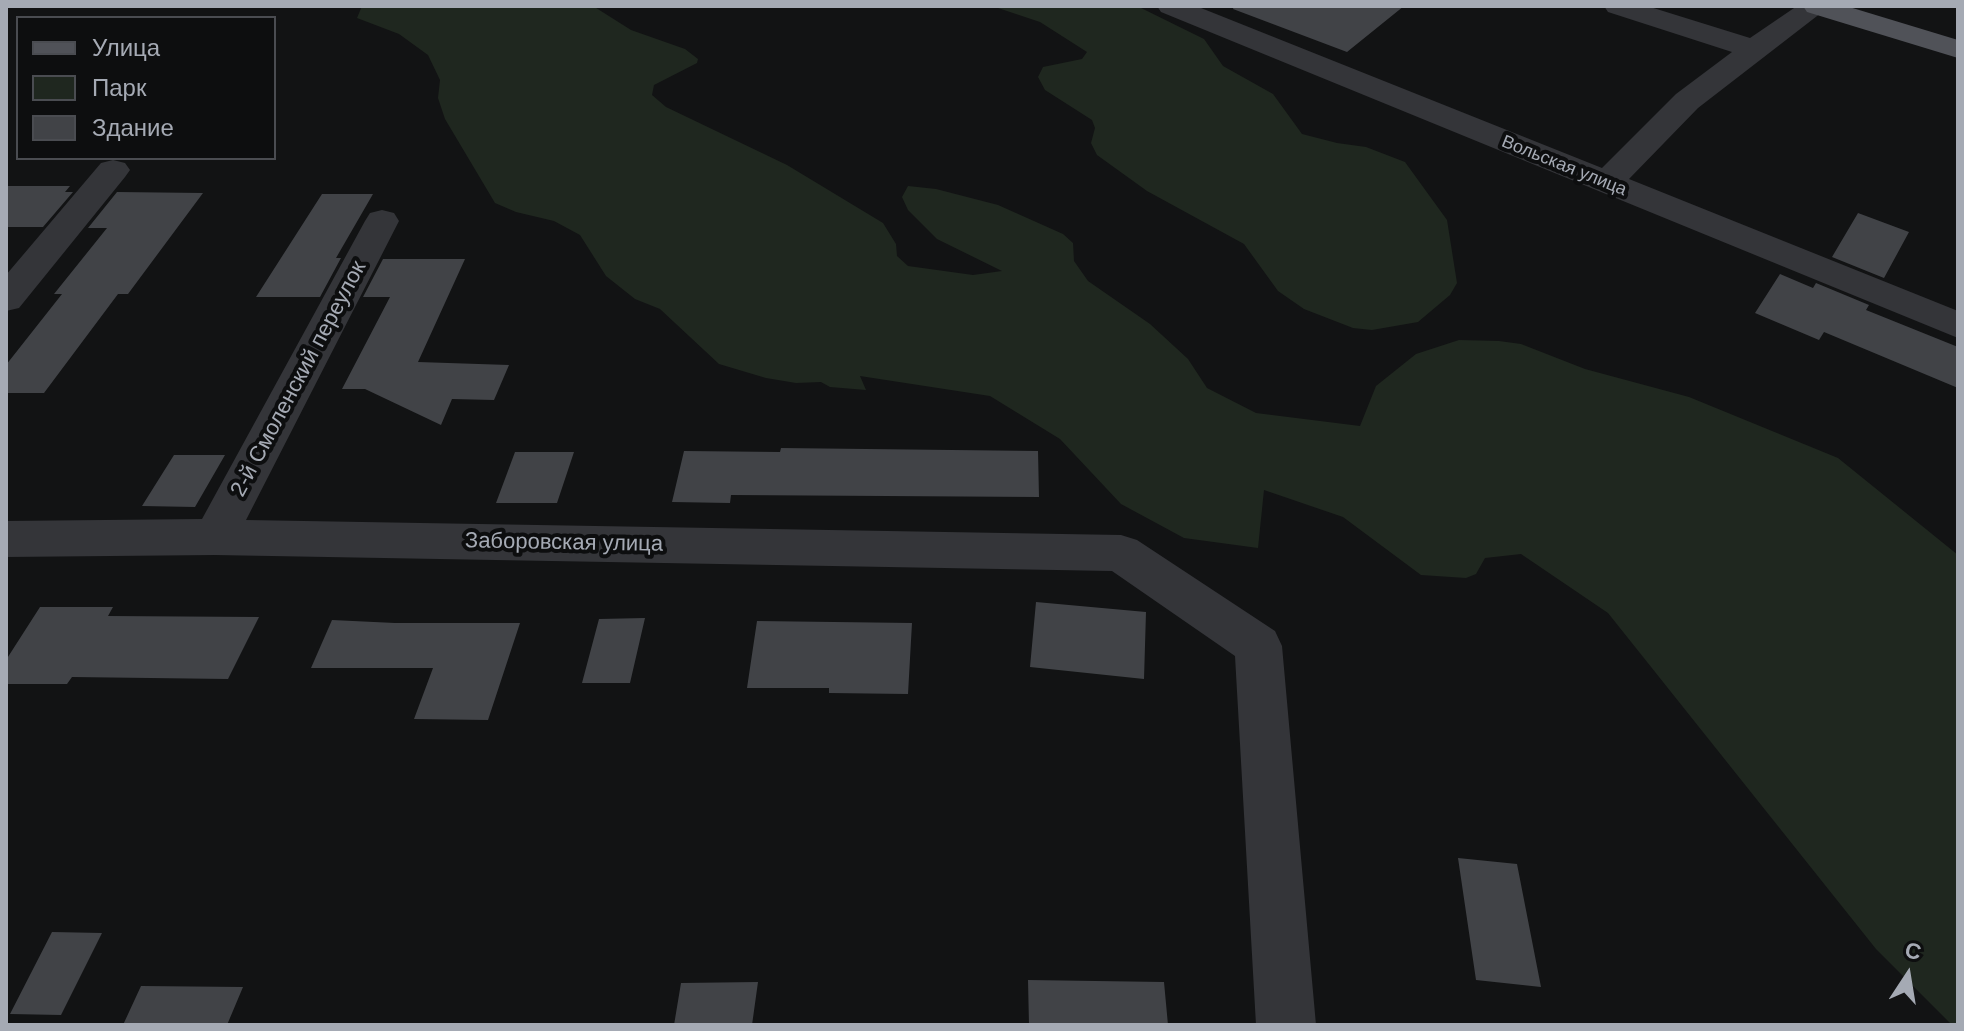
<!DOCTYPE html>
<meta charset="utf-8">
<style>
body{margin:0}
#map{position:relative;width:1964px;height:1031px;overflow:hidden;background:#121314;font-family:Helvetica,sans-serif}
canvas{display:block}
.frame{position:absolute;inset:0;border:8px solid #a5aab4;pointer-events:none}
.legend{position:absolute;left:16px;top:16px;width:260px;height:144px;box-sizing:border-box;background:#0d0e0f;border:2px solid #4a4c51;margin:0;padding:10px 14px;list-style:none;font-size:24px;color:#a5aab4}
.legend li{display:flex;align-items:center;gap:16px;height:40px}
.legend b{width:40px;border:2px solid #4a4c51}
.north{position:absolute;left:1868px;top:935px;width:80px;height:80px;-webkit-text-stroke:6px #0d0e0f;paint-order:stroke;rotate:12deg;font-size:22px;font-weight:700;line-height:32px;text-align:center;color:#a5aab4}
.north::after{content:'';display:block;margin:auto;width:28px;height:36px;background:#a5aab4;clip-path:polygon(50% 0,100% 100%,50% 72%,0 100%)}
</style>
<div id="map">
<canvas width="1964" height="1031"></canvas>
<div class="frame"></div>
<ul class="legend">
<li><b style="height:10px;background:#505258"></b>Улица</li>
<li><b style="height:22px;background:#1f271f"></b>Парк</li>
<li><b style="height:22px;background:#414347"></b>Здание</li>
</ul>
<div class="north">С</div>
</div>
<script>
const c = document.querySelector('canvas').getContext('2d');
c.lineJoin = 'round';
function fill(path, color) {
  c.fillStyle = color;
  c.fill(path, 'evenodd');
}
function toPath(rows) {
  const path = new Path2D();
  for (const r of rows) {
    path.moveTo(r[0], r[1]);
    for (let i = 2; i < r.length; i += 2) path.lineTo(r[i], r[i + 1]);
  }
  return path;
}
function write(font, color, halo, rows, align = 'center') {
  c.font = font + ' Helvetica,sans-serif';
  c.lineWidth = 8;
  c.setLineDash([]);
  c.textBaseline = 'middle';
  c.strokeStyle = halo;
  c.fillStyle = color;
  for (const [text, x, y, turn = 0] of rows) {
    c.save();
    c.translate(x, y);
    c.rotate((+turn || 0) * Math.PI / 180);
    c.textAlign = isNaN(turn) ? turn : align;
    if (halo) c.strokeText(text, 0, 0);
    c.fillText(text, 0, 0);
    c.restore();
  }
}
const green = toPath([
 [362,6,593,6,631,30,685,49,698,59,697,63,654,85,652,95,666,107,787,165,883,223,896,244,897,256,908,266,973,275,1002,271,937,239,908,210,902,197,908,186,936,189,998,205,1063,234,1073,243,1074,261,1088,281,1150,324,1188,359,1207,388,1256,413,1360,426,1376,386,1416,354,1459,340,1499,341,1521,344,1585,369,1689,397,1838,458,1958,555,1958,1025,1952,1025,1876,949,1608,613,1521,554,1485,558,1476,574,1466,578,1421,575,1343,517,1264,490,1258,548,1184,538,1121,504,1060,439,990,396,860,376,866,390,830,387,821,382,796,383,766,378,719,364,660,309,635,299,606,276,580,235,554,221,516,212,495,203,445,119,438,98,440,80,428,55,399,34,357,18],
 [992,6,1137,6,1204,39,1223,66,1273,94,1302,134,1337,143,1366,147,1405,162,1447,220,1457,283,1450,295,1418,322,1372,330,1353,328,1304,309,1278,291,1244,244,1147,191,1097,155,1091,143,1095,128,1092,120,1045,90,1038,77,1043,67,1082,59,1087,52,1040,22]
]);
const building = toPath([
 [1234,6,1404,6,1347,52,1233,9],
 [6,186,70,186,65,192,73,192,43,227,6,227],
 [117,192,203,193,128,294,118,294,44,393,6,393,6,365,62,294,54,294,107,228,88,228],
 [322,194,373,194,336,258,341,258,320,297,256,297],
 [1858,213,1909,232,1884,278,1832,257],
 [383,259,465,259,418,362,509,365,494,400,452,399,441,425,365,389,342,389,390,297,363,297],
 [1780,274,1813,288,1816,283,1869,305,1866,310,1958,347,1958,388,1824,332,1819,340,1755,313],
 [781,448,1038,451,1039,497,731,495,730,503,672,502,684,451,780,452],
 [515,452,574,452,557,503,496,503],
 [174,455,225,455,195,507,142,506],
 [1036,602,1146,612,1144,679,1030,667],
 [40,607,113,607,108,616,259,617,228,679,72,677,67,684,6,684,6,660],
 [645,618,630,683,582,683,599,619],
 [332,620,395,623,520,623,488,720,414,719,433,668,311,668],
 [757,621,912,623,908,694,829,693,829,688,747,688],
 [1458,858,1517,864,1541,987,1476,980],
 [52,932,102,933,61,1015,10,1014],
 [1028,980,1164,982,1168,1025,1029,1025],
 [758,982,752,1025,674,1025,681,983],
 [141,986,243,987,227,1025,123,1025]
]);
const minor = toPath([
 [1157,6,1196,6,1602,168,1676,94,1732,52,1608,12,1604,6,1647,6,1750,38,1797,6,1830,6,1698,108,1629,179,1958,311,1958,338,1161,12,1157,6],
 [113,160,125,163,130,170,125,177,19,308,6,311,6,275,101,163,113,160],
 [382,210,394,213,399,221,246,520,1121,535,1137,540,1275,631,1282,646,1316,1025,1256,1025,1235,656,1112,571,215,555,6,557,6,521,202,519,365,221,370,213,382,210]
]);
const major = toPath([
 [1803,6,1846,6,1958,40,1958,58,1807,12,1803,6]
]);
const farStreetnames = [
 ["Вольская улица",1564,166,22]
];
const streetNames = [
 ["2-й Смоленский переулок",299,379,-62],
 ["Заборовская улица",564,543,1]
];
fill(green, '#1f271f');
fill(building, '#414347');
fill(minor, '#343539');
fill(major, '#505258');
write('18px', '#a5aab4', '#0d0e0f', farStreetnames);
write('22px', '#a5aab4', '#0d0e0f', streetNames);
</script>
